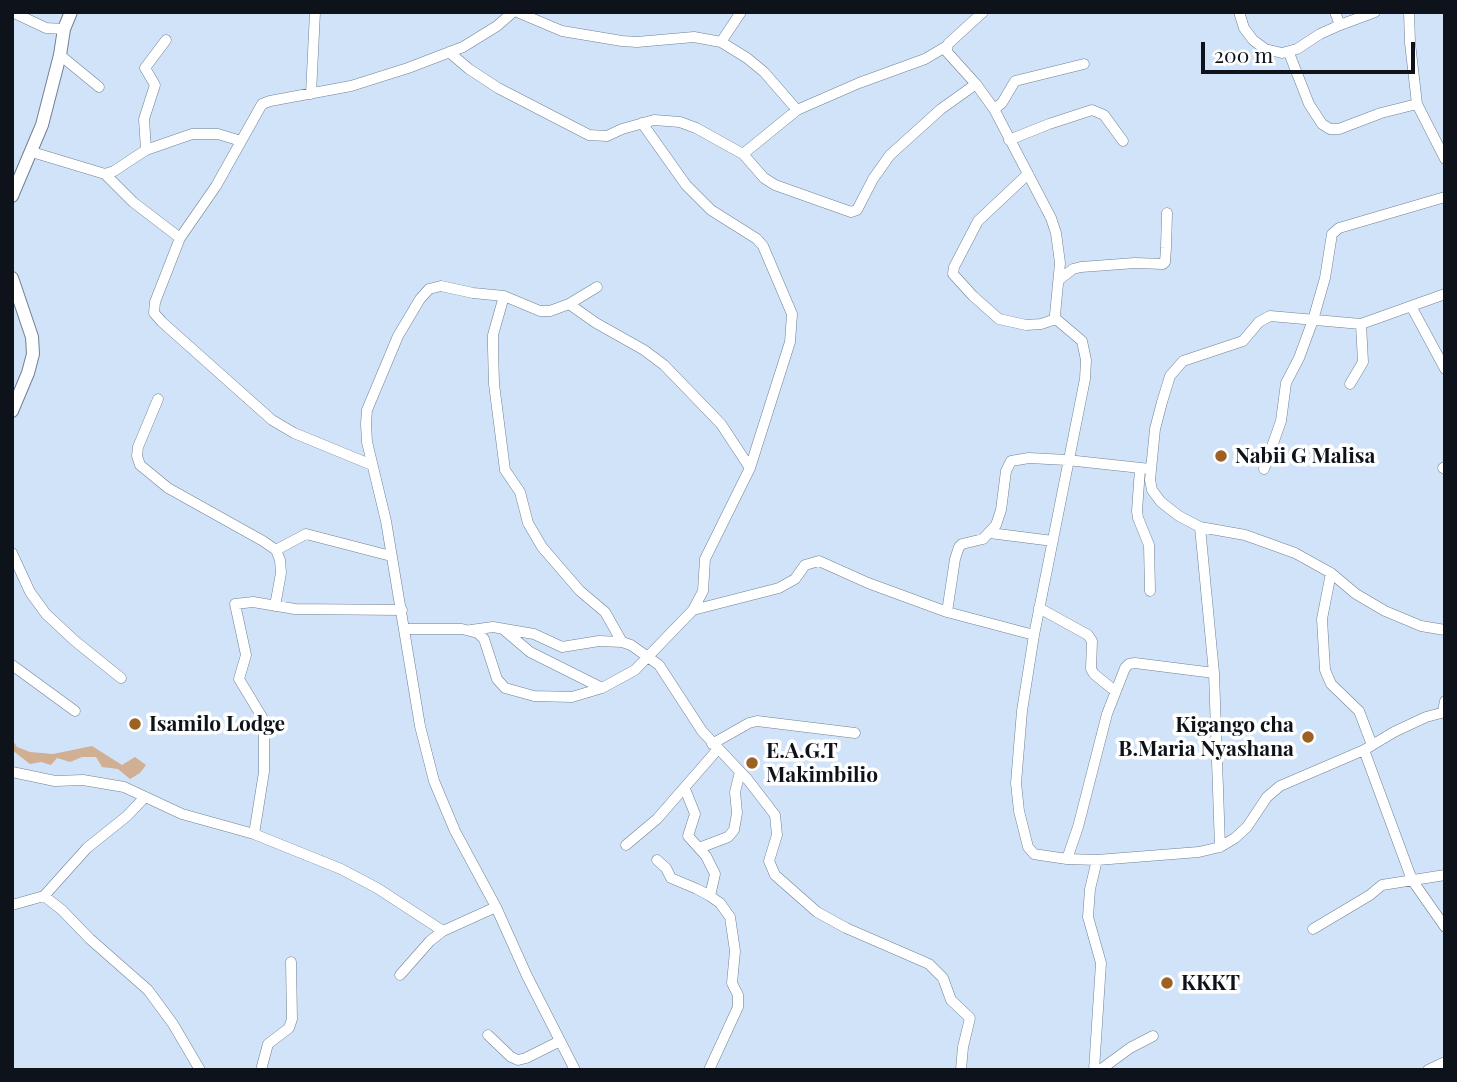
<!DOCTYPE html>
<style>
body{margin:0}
#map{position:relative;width:1457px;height:1082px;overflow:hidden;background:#d1e3f9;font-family:"Playfair Display",serif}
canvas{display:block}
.frame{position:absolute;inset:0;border:14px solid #0e131b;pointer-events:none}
.scale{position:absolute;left:1201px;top:42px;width:214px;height:32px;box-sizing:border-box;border:4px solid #0e131b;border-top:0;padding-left:9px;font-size:21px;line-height:24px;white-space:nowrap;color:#0e131b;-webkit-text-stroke:5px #fff;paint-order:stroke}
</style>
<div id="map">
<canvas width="1457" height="1082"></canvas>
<div class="frame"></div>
<div class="scale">200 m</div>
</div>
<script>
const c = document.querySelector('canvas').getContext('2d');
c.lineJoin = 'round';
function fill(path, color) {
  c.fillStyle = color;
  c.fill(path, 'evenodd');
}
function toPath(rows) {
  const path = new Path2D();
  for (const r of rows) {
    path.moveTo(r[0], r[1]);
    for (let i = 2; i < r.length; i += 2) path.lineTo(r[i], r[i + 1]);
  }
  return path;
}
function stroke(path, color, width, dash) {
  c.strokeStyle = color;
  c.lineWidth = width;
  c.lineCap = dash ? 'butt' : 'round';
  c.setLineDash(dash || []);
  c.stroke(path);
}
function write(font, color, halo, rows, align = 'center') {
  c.font = font + ' "Playfair Display",serif';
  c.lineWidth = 7;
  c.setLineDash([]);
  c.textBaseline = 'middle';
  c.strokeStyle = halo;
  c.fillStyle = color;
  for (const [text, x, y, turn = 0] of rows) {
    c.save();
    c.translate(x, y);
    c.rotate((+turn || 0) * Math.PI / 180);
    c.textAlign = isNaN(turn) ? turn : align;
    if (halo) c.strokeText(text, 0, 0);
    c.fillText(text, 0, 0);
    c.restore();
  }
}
const green = toPath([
 [12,739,17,747,30,752,53,754,92,746,122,765,135,757,146,765,140,773,130,779,118,769,102,767,96,757,82,757,70,762,57,758,51,765,41,762,30,764,12,750]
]);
const minor = toPath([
 [12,12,46,28,64,29],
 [517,12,562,31,622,41,637,42,694,37,721,42,747,58,764,72,797,110,859,83,925,59,947,46],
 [983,12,948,44,947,52,976,84,994,109,1051,218,1056,233,1060,263,1055,315,1056,319,1082,341,1086,360,1085,379,1034,635,1022,711,1016,783,1019,811,1028,847,1034,854,1040,855,1067,859,1097,860,1199,852,1220,847,1235,838,1247,827,1267,797,1280,786,1364,750,1394,732,1426,717,1445,712],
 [1239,12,1244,28,1253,40,1265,49,1282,53,1297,49,1320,34,1340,25,1375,12],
 [1335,12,1340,25],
 [1409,12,1410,43,1417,104,1445,159],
 [721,42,741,12],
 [449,52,469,69,498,88,589,135,607,136,622,129,654,120,680,122,696,128,743,154,764,178,775,185,851,212,857,210,873,179,890,155,941,109,976,84],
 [1289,53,1309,104,1322,124,1330,129,1339,129,1381,113,1417,104],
 [60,55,99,87],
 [311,94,315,12],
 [994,109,1002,103,1015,81,1084,64],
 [1009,140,1049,124,1092,110,1104,115,1123,141],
 [146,150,144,119,155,85,145,68,166,40],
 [32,152,105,174,114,171,146,150,192,134,218,134,241,141],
 [743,154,797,110],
 [105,174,133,202,180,238],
 [1028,174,978,221,954,267,953,274,973,296,999,319,1026,325,1041,324,1056,319],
 [1060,279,1073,269,1081,267,1135,263,1163,264,1165,262,1166,248,1167,213],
 [1445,294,1361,324,1270,316,1259,322,1243,341,1183,361,1170,376,1162,402,1155,429,1150,480,1152,490,1161,502,1179,516,1200,527,1245,535,1295,553,1331,573,1356,594,1385,611,1421,626,1445,630],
 [504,296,493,335,493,348,494,384,505,470,520,492,528,523,542,547,580,591,605,612,622,642],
 [569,304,596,323,644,350,664,365,721,424,750,468],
 [1411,306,1445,369],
 [1350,384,1363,362,1361,324],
 [158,399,138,447,137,456,140,465,168,488,263,541,276,550,280,560,281,573,275,606],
 [372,465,294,433,272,420,162,322,154,313,155,302,180,238,216,186,262,104,270,101,351,86,408,68,463,47,497,26,513,12],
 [1443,468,1445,467],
 [1140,469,1137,511,1138,518,1149,545,1150,591],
 [1264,469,1281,421,1286,383,1299,358,1313,320,1325,278,1332,234,1339,228,1445,197],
 [1200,527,1214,673,1220,847],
 [990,533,1053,541],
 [276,550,306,534,391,556],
 [12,553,30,592,46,614,75,641,121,678],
 [1331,573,1322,619,1325,670,1331,684,1359,711,1372,745],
 [1039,608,1088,635,1092,641,1091,669,1094,674,1115,691],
 [693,610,779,588,795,579,805,565,819,561,868,583,947,612,1034,635],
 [947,612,955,559,959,547,962,544,983,539,996,525,1001,510,1006,471,1011,461,1029,458,1067,460,1150,469],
 [406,629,462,629,478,633,484,639,497,679,505,688,534,696,572,697,602,688,635,670,693,610,703,591,705,559,750,468,790,342,792,314,763,246,757,239,711,210,686,185,642,123],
 [503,629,530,652,602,688],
 [471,630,493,627,522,632,534,634,562,647,599,641,622,642,631,645,659,665,702,731,748,780,775,815,777,835,769,861,775,875,817,912,846,928,929,964,943,978,951,1000,970,1018,963,1047,961,1070],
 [12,665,75,711],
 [1443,712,1445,701],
 [712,744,749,723,757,721,855,733],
 [1364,750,1412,880,1445,927],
 [12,772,55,781,83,780,124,787,182,814,254,834,341,869,377,888,443,931],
 [685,789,695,814,688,836,706,856,715,874,710,896],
 [254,834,264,772,264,733,262,717,239,679,246,655,235,604,253,602,295,609,402,610],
 [626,845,657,819,718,749],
 [699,848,728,837,734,830,737,813,735,792,740,772],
 [1067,859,1078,827,1107,714,1125,668,1129,664,1135,663,1214,673],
 [657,860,666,868,671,878,697,889,710,896,720,903,730,917,735,951,732,983,738,995,738,1007,709,1070],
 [44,896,62,910,90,939,148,990,173,1024,200,1070],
 [12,905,44,896,87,848,127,816,145,797],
 [1313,929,1370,895,1382,885,1445,875],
 [400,975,430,941,443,931,496,907],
 [488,1035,511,1057,518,1060,526,1058,560,1041],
 [261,1070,268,1044,289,1028,292,1019,291,962],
 [575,1070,527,976,496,907,455,831,434,781,420,726,386,521,367,442,366,424,367,410,398,336,420,299,429,289,441,286,473,293,504,296,540,311,550,311,569,304,597,287],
 [1094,1070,1101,963,1088,917,1090,889,1097,860],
 [1100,1070,1130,1048,1153,1036],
 [1428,1070,1445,1062]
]);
const major = toPath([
 [12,196,42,125,60,55,64,29,71,12],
 [12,278,32,337,33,354,28,373,12,411]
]);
const markers = [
 [1221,456,7,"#9d6223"],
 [135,724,7,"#9d6223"],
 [1308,737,7,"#9d6223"],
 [752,763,7,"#9d6223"],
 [1167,983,7,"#9d6223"]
];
const poiNames = [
 ["Nabii G Malisa",1235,456],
 ["Isamilo Lodge",149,724],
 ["Kigango cha",1294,725,"right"],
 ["B.Maria Nyashana",1294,749,"right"],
 ["E.A.G.T",766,751],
 ["Makimbilio",766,775],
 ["KKKT",1181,983]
];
fill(green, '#d0af93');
stroke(minor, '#708094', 11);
stroke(major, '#708094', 14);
stroke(minor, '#fff', 10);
stroke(major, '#fff', 12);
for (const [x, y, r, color] of markers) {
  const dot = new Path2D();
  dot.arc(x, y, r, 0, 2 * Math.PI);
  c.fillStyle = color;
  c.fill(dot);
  stroke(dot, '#fff', 2.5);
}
write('bold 21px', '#0e131b', '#fff', poiNames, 'left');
</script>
